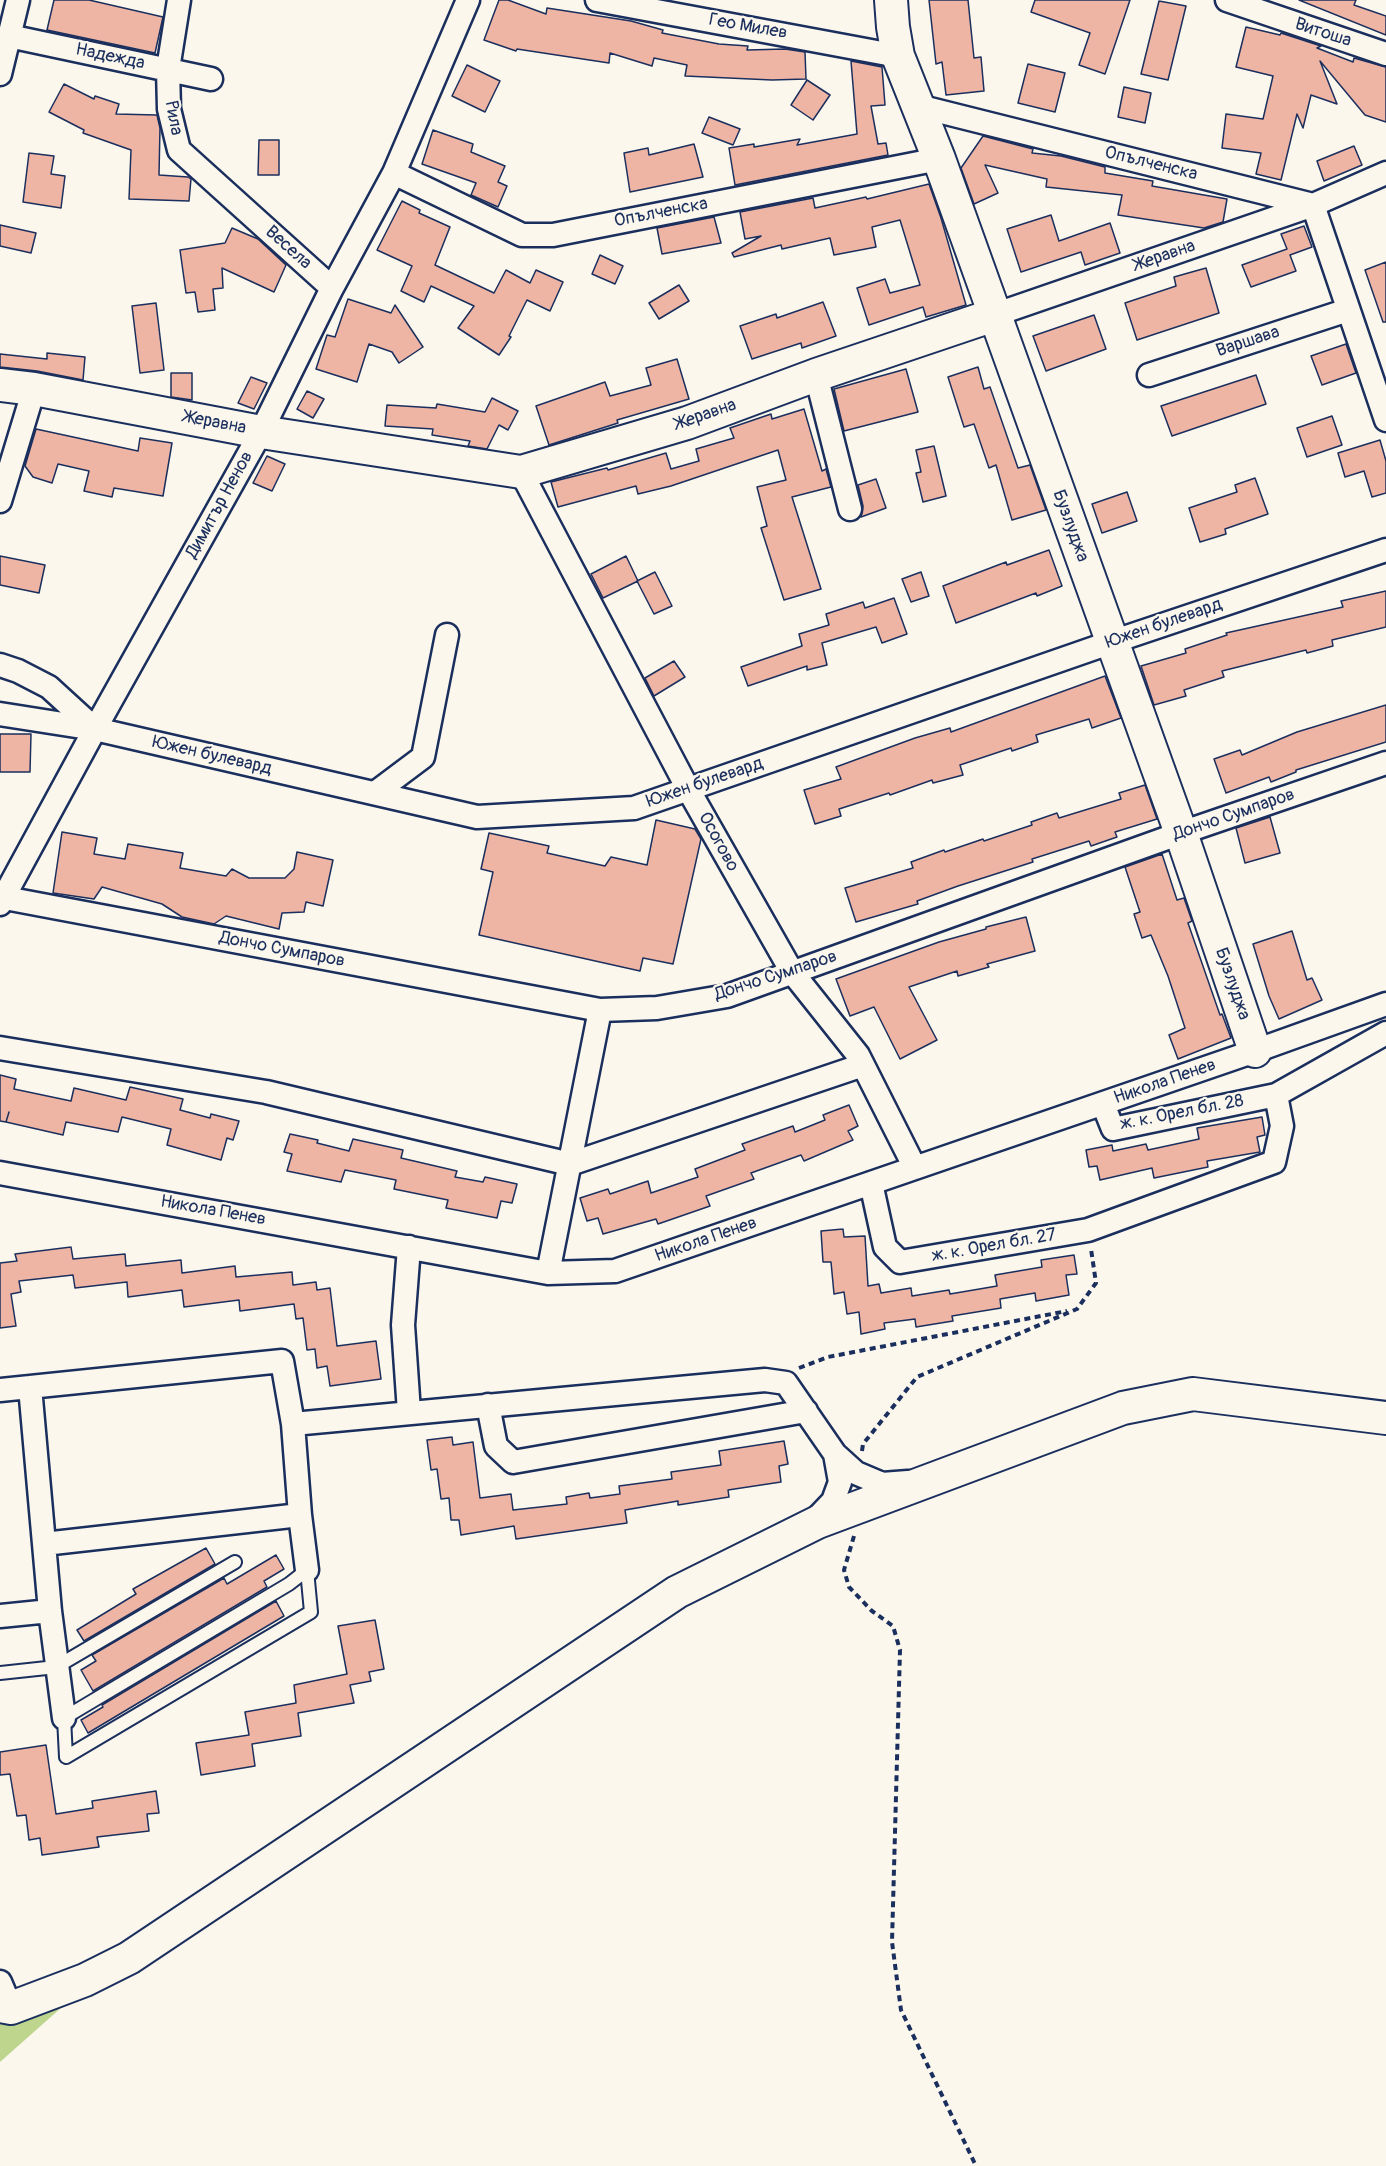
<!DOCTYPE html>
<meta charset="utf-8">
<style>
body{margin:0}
canvas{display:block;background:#fbf7ec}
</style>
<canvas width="1386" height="2166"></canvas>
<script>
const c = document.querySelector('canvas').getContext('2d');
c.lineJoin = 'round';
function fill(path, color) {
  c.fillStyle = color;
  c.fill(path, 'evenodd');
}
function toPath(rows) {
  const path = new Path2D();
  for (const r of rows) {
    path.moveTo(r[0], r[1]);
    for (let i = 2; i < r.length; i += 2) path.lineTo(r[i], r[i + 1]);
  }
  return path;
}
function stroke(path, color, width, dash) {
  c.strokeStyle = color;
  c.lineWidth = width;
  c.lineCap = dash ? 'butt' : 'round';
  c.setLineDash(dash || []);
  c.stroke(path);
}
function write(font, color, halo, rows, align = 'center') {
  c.font = font + ' Pangolin,sans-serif';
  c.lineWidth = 4.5;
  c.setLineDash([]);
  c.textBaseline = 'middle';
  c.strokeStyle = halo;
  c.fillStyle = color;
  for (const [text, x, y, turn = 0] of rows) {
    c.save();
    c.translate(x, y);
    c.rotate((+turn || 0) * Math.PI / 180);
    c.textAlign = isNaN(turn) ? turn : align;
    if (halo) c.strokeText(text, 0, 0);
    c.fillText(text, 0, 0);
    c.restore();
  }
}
const green = toPath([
 [71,1999,0,2062,0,2018]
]);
const building = toPath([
 [54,0,89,0,163,17,155,53,47,30,54,0],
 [499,0,508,0,546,14,547,8,631,21,663,30,662,33,719,44,748,46,747,50,785,49,805,52,806,79,772,80,685,76,687,65,654,58,652,66,610,53,609,63,517,49,516,51,484,40,499,0],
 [929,0,968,0,974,58,981,57,984,91,946,95,942,62,936,64,929,0],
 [1035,0,1130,0,1105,74,1079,65,1090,33,1031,12,1035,0],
 [1299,0,1356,0,1354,5,1386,16,1386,35,1299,0],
 [1159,1,1186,6,1168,80,1141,74,1159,1],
 [1246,27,1280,35,1281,33,1321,46,1317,48,1353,62,1354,58,1386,67,1386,122,1365,115,1320,61,1337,104,1311,95,1303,128,1297,114,1281,180,1256,174,1261,153,1222,148,1226,114,1263,119,1273,76,1236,67,1246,27],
 [851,61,882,67,885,105,871,106,878,144,886,143,888,155,735,185,729,148,754,144,754,147,800,139,797,145,857,134,851,61],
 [1028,64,1065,73,1055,112,1018,103,1028,64],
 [467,65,500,81,485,112,452,96,467,65],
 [807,80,830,95,813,120,791,105,807,80],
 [64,84,94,99,95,96,119,104,116,114,157,115,160,128,159,175,188,177,191,179,189,201,129,199,131,150,83,133,84,130,49,112,64,84],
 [1124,87,1151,93,1145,123,1118,117,1124,87],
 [709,117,740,129,733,145,702,133,709,117],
 [433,130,473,144,471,152,505,166,498,182,507,186,498,207,471,195,476,183,422,164,433,130],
 [983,136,1033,149,1032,153,1061,156,1105,167,1105,173,1153,181,1152,186,1227,199,1223,222,1204,228,1118,215,1122,195,1046,187,1047,179,985,165,998,193,974,204,961,168,983,136],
 [259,140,279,140,279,175,258,175,259,140],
 [694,144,703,177,630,192,624,153,648,148,649,155,694,144],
 [1354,146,1362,165,1324,181,1317,161,1354,146],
 [29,153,54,156,51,174,65,176,61,208,23,202,29,153],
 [929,184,941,218,966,305,926,317,923,307,869,325,857,288,885,279,890,293,920,285,900,220,872,227,876,247,834,255,830,238,782,249,781,245,734,257,732,253,761,236,745,239,740,212,813,198,815,208,866,197,867,199,929,184],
 [402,201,420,210,419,213,450,227,435,265,494,293,506,270,530,283,536,270,563,282,550,311,527,300,509,336,511,337,499,355,458,328,474,306,431,286,424,302,401,291,412,266,377,250,402,201],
 [1051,215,1059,241,1110,223,1120,253,1085,265,1081,252,1021,272,1007,229,1051,215],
 [714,217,721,243,662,254,657,228,714,217],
 [0,225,36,233,31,253,0,246,0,225],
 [1304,226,1312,247,1290,255,1296,271,1251,287,1242,265,1287,249,1281,234,1304,226],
 [232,228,258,239,286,265,274,292,222,268,223,288,213,289,215,310,198,312,195,292,186,293,180,250,225,243,232,228],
 [600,255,623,266,615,284,592,274,600,255],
 [1386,262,1386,322,1383,322,1365,270,1386,262],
 [1206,268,1219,313,1137,340,1125,303,1176,286,1174,277,1206,268],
 [679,285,689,301,659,319,649,303,679,285],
 [348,299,391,313,395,305,423,347,399,363,392,352,369,344,357,382,316,369,327,335,335,337,348,299],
 [823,302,836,336,802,348,801,343,752,359,740,326,776,314,777,318,823,302],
 [156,303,164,370,140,373,132,306,156,303],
 [1094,315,1106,349,1046,371,1033,336,1094,315],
 [1346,344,1356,373,1322,385,1311,356,1346,344],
 [47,353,85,357,83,380,37,371,0,367,0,354,47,359,47,353],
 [677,359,689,399,617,420,618,423,549,445,536,406,605,382,610,396,651,385,646,368,677,359],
 [978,367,984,389,990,387,1018,468,1030,465,1046,510,1012,520,996,465,989,468,974,424,964,427,948,377,978,367],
 [906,369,918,412,844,431,834,389,906,369],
 [171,373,192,373,192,400,171,397,171,373],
 [1256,375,1266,404,1172,436,1161,406,1256,375],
 [251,377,267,383,254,409,238,403,251,377],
 [307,391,324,399,313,418,297,409,307,391],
 [492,398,518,411,508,430,499,425,487,449,468,446,470,441,432,435,433,429,385,426,387,405,436,408,437,404,485,412,492,398],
 [804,409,822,471,826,469,831,487,792,497,821,589,784,600,761,528,767,526,757,487,786,480,778,450,671,486,638,494,636,486,558,507,551,482,607,468,608,470,666,453,671,469,699,461,696,449,734,438,730,428,771,414,772,419,804,409],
 [1332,416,1342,445,1307,457,1297,428,1332,416],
 [36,429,138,451,140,438,172,443,163,496,114,488,112,497,84,491,89,471,58,464,52,483,33,477,25,466,36,429],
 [1380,440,1386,461,1386,493,1372,497,1364,471,1345,477,1338,453,1380,440],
 [934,446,946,496,923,502,916,473,921,472,916,450,934,446],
 [267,456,285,464,272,491,253,483,267,456],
 [1255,478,1268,514,1225,529,1226,534,1200,542,1189,508,1237,492,1235,485,1255,478],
 [876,479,886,508,861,517,863,506,858,485,876,479],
 [1127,492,1137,521,1102,533,1092,504,1127,492],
 [1049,550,1062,586,1037,596,1036,593,956,623,943,586,1006,562,1007,565,1049,550],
 [0,556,45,565,39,593,0,585,0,556],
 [626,556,638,581,603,598,591,574,626,556],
 [655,572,672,606,654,614,637,581,655,572],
 [921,572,929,596,911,602,902,579,921,572],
 [1386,591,1386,627,1332,640,1333,646,1307,653,1306,650,1222,671,1224,677,1184,690,1186,696,1154,705,1141,666,1186,653,1185,649,1227,635,1226,633,1343,607,1341,601,1386,591],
 [894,598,907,634,882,643,876,627,822,643,827,665,807,670,807,666,748,686,741,667,802,646,799,634,829,625,826,614,863,602,865,608,894,598],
 [674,661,685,677,654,696,645,678,674,661],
 [1105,676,1121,718,1092,728,1089,719,1036,735,1038,742,1012,751,1011,748,960,765,963,775,933,783,932,780,890,795,889,793,839,809,841,816,815,824,804,790,841,779,836,767,915,738,950,728,951,732,1105,676],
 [1386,705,1386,742,1296,770,1296,772,1271,782,1269,777,1226,793,1214,759,1240,750,1242,755,1297,732,1386,705],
 [0,734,31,734,30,772,0,772,0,734],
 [1145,785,1157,819,1115,832,1117,837,1091,846,1089,841,1032,859,1033,862,958,886,917,901,918,904,856,922,845,888,913,868,911,862,944,850,945,852,983,839,984,841,1032,825,1031,822,1057,813,1059,818,1121,799,1119,793,1145,785],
 [1270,817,1280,853,1245,863,1236,828,1270,817],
 [656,820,695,829,701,839,673,964,643,958,640,971,479,935,493,872,481,869,489,833,549,846,547,853,605,866,611,857,647,865,656,820],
 [62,832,97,838,94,854,125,859,128,844,183,853,180,868,226,876,232,869,249,878,285,878,294,869,297,852,333,860,323,906,306,902,304,912,282,913,279,929,226,916,214,924,182,917,162,904,102,887,94,899,53,893,62,832],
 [1162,854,1177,900,1184,898,1192,921,1188,923,1220,1015,1222,1014,1231,1038,1178,1059,1169,1035,1185,1028,1168,976,1151,935,1142,938,1134,914,1140,912,1125,867,1162,854],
 [1026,917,1035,951,987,964,989,967,958,976,957,971,909,987,937,1040,900,1059,874,1007,850,1016,836,979,939,942,986,929,986,927,1026,917],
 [1292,931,1307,980,1312,978,1322,1000,1279,1019,1269,996,1253,944,1292,931],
 [0,1075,16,1079,14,1089,71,1101,74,1088,126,1100,130,1087,183,1099,180,1110,210,1118,211,1114,239,1121,233,1140,227,1138,221,1160,167,1145,171,1129,122,1117,118,1132,66,1122,63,1135,6,1122,9,1112,6,1122,0,1121,0,1075],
 [849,1105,858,1126,848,1131,853,1140,804,1161,801,1155,751,1173,754,1179,706,1196,710,1206,658,1224,656,1219,603,1234,598,1218,587,1221,580,1198,608,1189,610,1194,648,1181,651,1193,698,1177,695,1169,745,1150,742,1144,793,1126,795,1132,825,1120,823,1115,849,1105],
 [1262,1117,1265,1135,1257,1137,1260,1152,1207,1161,1208,1167,1154,1178,1152,1168,1100,1180,1097,1166,1089,1167,1086,1150,1112,1145,1113,1151,1146,1144,1148,1150,1199,1139,1197,1128,1262,1117],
 [290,1134,318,1140,317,1143,349,1151,353,1139,403,1150,401,1158,457,1171,455,1177,483,1182,485,1177,517,1184,512,1203,501,1201,497,1218,446,1208,448,1200,394,1189,396,1180,345,1170,341,1182,287,1171,292,1154,284,1152,290,1134],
 [843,1229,844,1237,865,1236,868,1286,879,1284,881,1293,911,1288,912,1296,949,1290,950,1294,997,1286,995,1275,1042,1267,1041,1260,1074,1255,1077,1274,1066,1275,1069,1295,1036,1301,1035,1293,1000,1299,1001,1308,952,1316,953,1321,916,1327,915,1319,884,1323,885,1329,861,1334,859,1312,847,1314,844,1292,834,1294,831,1262,823,1262,821,1231,843,1229],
 [71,1247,73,1259,125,1254,126,1266,181,1260,182,1273,235,1266,236,1277,292,1272,293,1285,316,1282,317,1290,330,1288,337,1346,376,1341,381,1379,330,1386,327,1366,317,1368,315,1349,307,1350,303,1318,296,1319,294,1304,240,1311,239,1300,184,1307,182,1290,128,1297,127,1282,75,1288,73,1275,19,1281,21,1292,11,1294,16,1326,0,1328,0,1263,17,1261,15,1254,71,1247],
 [452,1437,453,1445,473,1442,480,1498,511,1494,513,1510,567,1504,566,1497,589,1493,590,1498,620,1494,619,1486,672,1479,671,1472,721,1465,719,1451,784,1441,788,1464,779,1466,781,1482,728,1490,729,1497,678,1505,678,1501,625,1510,627,1523,516,1539,514,1526,461,1535,459,1520,451,1520,449,1498,441,1499,437,1469,431,1470,427,1440,452,1437],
 [206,1548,215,1564,84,1641,77,1630,136,1594,133,1589,206,1548],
 [276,1555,284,1569,264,1581,267,1587,93,1691,81,1670,96,1661,92,1655,224,1578,227,1584,276,1555],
 [276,1601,284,1616,88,1733,81,1720,103,1707,102,1705,276,1601],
 [375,1620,384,1669,369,1672,371,1681,350,1685,354,1703,298,1713,301,1736,252,1744,255,1766,201,1775,196,1743,249,1735,245,1712,296,1703,294,1685,347,1674,338,1626,375,1620],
 [46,1745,56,1814,93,1808,92,1801,156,1791,159,1813,147,1814,149,1831,97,1837,99,1847,42,1855,40,1838,29,1840,26,1815,17,1816,10,1774,0,1775,0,1752,46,1745]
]);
const path = toPath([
 [799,1368,828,1357,1067,1311],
 [862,1451,863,1444,917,1377,1077,1309,1096,1283,1091,1249],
 [854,1536,844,1570,849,1587,872,1611,893,1626,900,1650,892,1942,901,2010,976,2166]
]);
const lane = toPath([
 [307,1570,311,1612,66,1757,64,1718,289,1584,307,1570],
 [0,1673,56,1667,235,1562]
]);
const street = toPath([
 [179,0,168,69,169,109,179,150,332,288],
 [597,0,898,56],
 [1227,0,1386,54],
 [9,36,211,79],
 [0,74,18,0],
 [918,106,1313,205,1386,420],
 [394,173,522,235,553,235,939,159],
 [994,315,1313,205,1386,173],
 [816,375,850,509],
 [1149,375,1348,310],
 [521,472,688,789,792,972,858,1055,915,1168],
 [0,501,34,389],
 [0,665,18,671,49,687,95,729],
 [0,714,95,729,477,817,634,808,1112,642,1386,550],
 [375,793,423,757,447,635],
 [0,897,600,1010,657,1008,727,996,1181,833,1386,763],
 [0,904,95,729,261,432,332,288,394,173,468,0],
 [0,1048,266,1092,570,1164,863,1065],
 [1103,1104,1113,1129,1276,1095,1386,1033],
 [0,1173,548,1273,615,1271,1255,1051,1386,1004],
 [871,1183,885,1247,900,1262,1088,1230,1274,1162,1282,1126,1276,1095],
 [548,1273,600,1010],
 [30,1387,50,1611,64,1718],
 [0,1390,282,1361,293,1424],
 [488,1405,496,1446,513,1462,806,1411],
 [409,1412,403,1325,409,1247],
 [300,1515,307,1570],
 [813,1522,833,1501,840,1482,835,1454,856,1473,882,1484,908,1482],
 [44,1544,300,1515,293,1424,765,1380,786,1383,835,1454],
 [0,1616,50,1611],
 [0,1982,11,2008]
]);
const secondary = toPath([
 [891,0,893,27,898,56,939,159,1181,833,1255,1051],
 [0,385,34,389,261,432,521,472,687,423,816,375,994,315],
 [0,2006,11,2008,85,1980,129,1958,677,1592,818,1522,1123,1408,1193,1394,1386,1418]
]);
const streetNames = [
 ["Гео Милев",748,27,10],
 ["Витоша",1323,33,18],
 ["Надежда",110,57,12],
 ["Рила",173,118,80],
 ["Опълченска",1151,164,14],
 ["Опълченска",661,213,-11],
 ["Весела",288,248,42],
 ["Жеравна",1165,256,-19],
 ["Варшава",1248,342,-18],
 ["Жеравна",706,415,-19],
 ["Жеравна",215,423,11],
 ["Димитър Ненов",220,505,-61],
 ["Бузлуджа",1070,526,70],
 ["Южен булевард",1164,624,-19],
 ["Южен булевард",212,756,13],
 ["Южен булевард",705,783,-19],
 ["Дончо Сумпаров",1234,815,-19],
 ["Осогово",718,842,61],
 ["Дончо Сумпаров",282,950,11],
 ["Дончо Сумпаров",776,976,-18],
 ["Бузлуджа",1232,984,71],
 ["Никола Пенев",1165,1082,-19],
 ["ж. к. Орел бл. 28",1182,1113,-11],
 ["Никола Пенев",213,1211,10],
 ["Никола Пенев",706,1240,-19],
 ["ж. к. Орел бл. 27",994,1246,-10]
];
fill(green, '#bdd58c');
fill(building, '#eeb5a5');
stroke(building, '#1b2f5e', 1.5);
stroke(lane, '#1b2f5e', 16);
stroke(street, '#1b2f5e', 27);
stroke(secondary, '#1b2f5e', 36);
stroke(path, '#1b2f5e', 4, [6, 4.5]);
stroke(lane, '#fbf7ec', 12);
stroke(street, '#fbf7ec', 22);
stroke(secondary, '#fbf7ec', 32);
write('18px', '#1b2f5e', '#fbf7ec', streetNames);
</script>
